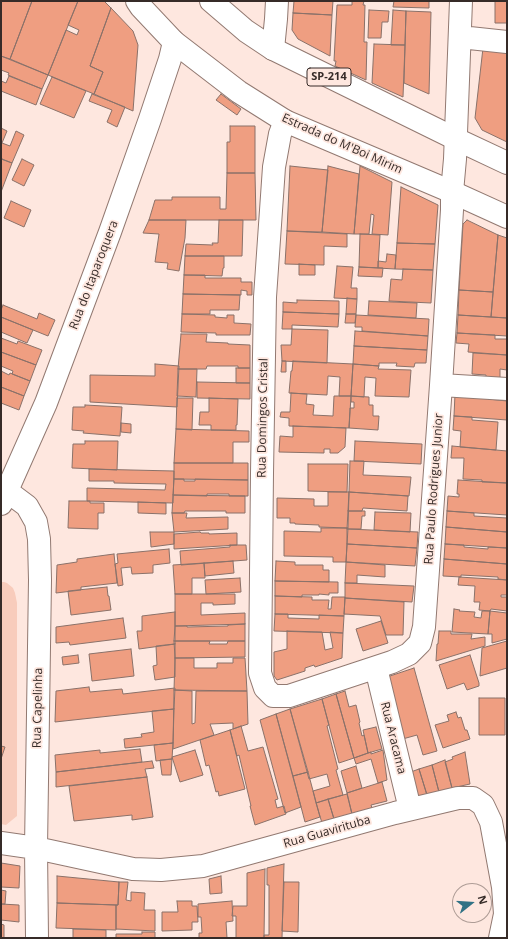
<!DOCTYPE html>
<style>
body{margin:0}
#map{position:relative;width:508px;height:939px;overflow:hidden;background:#fee7df;font-family:"Open Sans",sans-serif}
canvas{display:block}
.frame{position:absolute;inset:0;border:2px solid #362b28;pointer-events:none}
.north{position:absolute;left:452px;top:883px;width:40px;height:40px;box-sizing:border-box;background:#fee7df;border:1px solid #ae9c96;border-radius:50%;rotate:73deg;font-size:11px;font-weight:700;line-height:16px;text-align:center;color:#362b28}
.north::after{content:'';display:block;margin:auto;width:14px;height:18px;background:#317285;clip-path:polygon(50% 0,100% 100%,50% 72%,0 100%)}
</style>
<div id="map">
<canvas width="508" height="939"></canvas>
<div class="frame"></div>
<div class="north">N</div>
</div>
<script>
const c = document.querySelector('canvas').getContext('2d');
c.lineJoin = 'round';
function fill(path, color) {
  c.fillStyle = color;
  c.fill(path, 'evenodd');
}
function toPath(rows) {
  const path = new Path2D();
  for (const r of rows) {
    path.moveTo(r[0], r[1]);
    for (let i = 2; i < r.length; i += 2) path.lineTo(r[i], r[i + 1]);
  }
  return path;
}
function stroke(path, color, width, dash) {
  c.strokeStyle = color;
  c.lineWidth = width;
  c.lineCap = dash ? 'butt' : 'round';
  c.setLineDash(dash || []);
  c.stroke(path);
}
function write(font, color, halo, rows, align = 'center') {
  c.font = font + ' "Open Sans",sans-serif';
  c.lineWidth = 3.5;
  c.setLineDash([]);
  c.textBaseline = 'middle';
  c.strokeStyle = halo;
  c.fillStyle = color;
  for (const [text, x, y, turn = 0] of rows) {
    c.save();
    c.translate(x, y);
    c.rotate((+turn || 0) * Math.PI / 180);
    c.textAlign = isNaN(turn) ? turn : align;
    if (halo) c.strokeText(text, 0, 0);
    c.fillText(text, 0, 0);
    c.restore();
  }
}
const green = toPath([
 [1,582,4,582,7,583,13,588,15,593,17,603,17,816,6,825,1,824]
]);
const building = toPath([
 [1,1,32,1,10,59,1,56,1,1],
 [32,1,78,1,48,75,10,59,32,1],
 [78,1,104,1,111,8,90,66,103,72,94,94,48,75,66,30,77,35,79,30,68,25,78,1],
 [294,1,333,1,332,15,293,13,294,1],
 [352,1,364,1,363,5,365,5,364,42,367,42,366,80,335,66,336,61,334,61,337,5,352,5,352,1],
 [394,1,429,1,429,8,393,7,394,1],
 [495,1,507,1,507,23,495,23,495,1],
 [111,8,133,31,138,45,133,111,94,94,103,72,90,66,111,8],
 [369,10,389,11,388,22,382,22,381,38,368,38,369,10],
 [393,10,406,11,405,45,391,45,393,10],
 [406,11,431,12,429,94,404,83,406,11],
 [293,13,332,15,330,56,298,39,292,30,293,13],
 [374,44,405,45,403,97,372,83,374,44],
 [483,48,507,49,507,142,482,130,475,118,483,48],
 [1,56,48,75,42,89,8,75,9,73,1,70,1,56],
 [9,76,42,89,36,105,1,91,1,81,6,83,9,76],
 [52,77,86,91,74,118,40,104,52,77],
 [92,94,125,107,117,127,107,122,112,110,89,101,92,94],
 [221,94,241,109,237,115,216,100,221,94],
 [230,126,255,126,255,173,227,173,227,142,230,142,230,126],
 [1,128,7,131,2,143,10,146,16,131,24,135,12,163,1,159,1,128],
 [2,159,12,163,1,192,1,161,2,159],
 [22,159,34,165,24,186,12,180,22,159],
 [290,166,328,170,322,232,287,231,290,166],
 [328,166,359,174,354,234,322,232,328,166],
 [360,166,392,182,388,235,372,234,374,215,371,214,369,234,354,234,360,166],
 [227,173,255,173,256,220,149,220,155,200,172,200,172,197,220,197,220,209,226,209,227,173],
 [401,187,438,205,435,244,397,243,401,187],
 [11,201,31,210,24,227,4,218,11,201],
 [149,220,186,220,185,238,179,271,167,269,168,263,155,262,159,234,143,233,149,220],
 [219,220,243,220,242,256,185,256,186,244,213,245,212,243,218,243,219,220],
 [467,220,498,235,493,292,459,290,463,224,467,220],
 [287,231,347,234,347,247,324,246,324,265,285,264,287,231],
 [360,234,380,235,378,268,359,267,360,234],
 [498,235,507,238,507,318,491,317,498,235],
 [397,243,435,244,433,270,395,269,397,243],
 [387,254,396,255,395,269,378,268,378,261,386,262,387,254],
 [185,256,224,256,224,268,223,268,222,276,184,275,185,256],
 [299,264,315,265,315,275,299,275,299,264],
 [337,266,353,267,351,288,357,288,357,299,334,298,337,266],
 [359,267,383,268,382,277,358,276,359,267],
 [403,269,433,270,431,303,389,301,391,279,402,280,403,269],
 [184,275,205,275,205,278,241,278,241,282,252,282,252,295,247,295,247,291,241,290,241,295,183,294,184,275],
 [459,290,493,292,491,317,458,315,459,290],
 [183,294,240,295,239,310,210,310,210,314,182,314,183,294],
 [347,298,357,299,356,314,346,314,347,298],
 [297,300,339,301,339,314,283,312,283,302,297,303,297,300],
 [369,301,417,303,416,318,368,315,369,301],
 [3,305,37,319,39,313,55,320,48,336,1,317,1,310,3,305],
 [283,312,339,314,338,327,292,325,292,329,282,329,283,312],
 [182,314,215,315,215,317,227,318,227,315,234,315,234,323,251,324,250,335,216,335,216,333,181,332,182,314],
 [346,314,356,314,355,323,345,323,346,314],
 [356,315,429,319,428,336,362,331,362,327,355,327,356,315],
 [458,315,507,318,507,336,457,333,458,315],
 [1,317,33,330,27,343,1,332,1,317],
 [292,329,328,330,327,363,282,361,281,345,291,345,292,329],
 [355,331,428,336,427,350,354,346,355,331],
 [457,333,495,335,495,339,507,339,507,355,468,352,469,344,456,343,457,333],
 [181,334,207,334,206,342,228,343,228,344,250,345,250,368,238,368,238,366,207,366,206,369,178,369,181,334],
 [1,338,17,344,18,341,42,350,36,365,1,352,1,338],
 [354,346,427,350,426,363,415,363,414,367,396,366,397,363,379,363,379,366,353,364,354,346],
 [1,352,36,365,30,381,12,374,13,371,1,366,1,352],
 [473,353,507,355,507,370,500,369,500,378,486,377,486,375,472,374,473,353],
 [282,361,286,361,286,372,281,372,282,361],
 [293,361,353,364,351,396,339,396,340,377,328,376,327,395,289,393,291,371,292,371,293,361],
 [155,364,179,366,177,407,90,402,90,375,155,376,155,364],
 [353,364,379,366,378,369,411,370,409,397,375,396,376,378,365,377,364,397,351,396,353,364],
 [236,368,250,368,250,383,236,383,236,368],
 [178,369,197,369,196,397,177,396,178,369],
 [1,371,9,375,10,373,30,381,24,396,1,387,1,371],
 [197,382,250,383,250,399,197,398,197,382],
 [1,387,24,396,19,410,1,403,1,387],
 [291,393,307,394,306,404,314,405,313,415,333,416,334,396,351,396,349,428,289,426,289,418,280,417,281,412,290,412,291,393],
 [455,394,488,395,488,399,507,401,507,420,454,416,455,394],
 [351,396,369,397,369,405,373,405,373,416,379,416,378,430,349,428,350,408,354,408,354,402,351,402,351,396],
 [177,398,193,398,192,430,176,429,177,398],
 [209,398,238,399,237,425,236,425,236,430,211,430,211,425,199,425,200,412,209,412,209,398],
 [85,405,122,407,120,436,83,433,84,431,72,430,73,407,85,407,85,405],
 [454,416,472,417,472,420,498,422,496,450,460,447,461,431,453,430,454,416],
 [121,423,131,424,131,433,121,432,121,423],
 [293,426,346,428,345,447,338,453,330,453,330,449,324,449,324,453,279,452,280,436,293,437,293,426],
 [176,429,249,431,249,442,233,442,233,463,174,463,176,429],
 [85,441,118,441,117,470,72,468,73,444,85,444,85,441],
 [355,441,422,444,421,464,354,461,355,441],
 [452,446,507,451,507,483,482,482,482,480,463,479,464,458,451,458,452,446],
 [350,461,364,461,363,475,411,477,409,496,349,492,350,461],
 [174,463,248,463,248,480,174,479,174,463],
 [308,464,348,464,347,492,308,491,308,464],
 [89,469,174,471,173,503,87,501,87,488,165,490,166,484,114,483,114,481,89,481,89,469],
 [174,479,184,479,184,481,195,481,195,479,248,480,248,496,229,496,229,494,207,494,207,496,173,495,174,479],
 [458,480,507,483,507,515,447,511,448,496,459,497,459,494,457,494,458,480],
 [328,492,349,492,348,528,319,527,319,525,295,524,295,523,290,523,290,518,277,518,277,498,314,499,314,506,328,506,328,492],
 [349,492,408,496,407,511,363,508,362,511,348,511,349,492],
 [173,495,245,496,245,513,226,513,226,511,185,511,184,513,172,513,173,495],
 [69,501,90,501,90,503,104,503,104,513,98,513,98,529,68,528,69,501],
 [138,502,166,503,166,514,138,513,138,502],
 [348,511,365,511,365,516,362,516,361,529,347,529,348,511],
 [447,511,474,513,474,516,507,518,507,532,446,527,447,511],
 [375,512,411,513,410,532,374,530,375,512],
 [172,513,187,513,186,518,228,517,228,529,174,532,172,513],
 [446,527,507,532,507,548,445,544,446,527],
 [321,528,348,528,346,562,333,562,333,557,284,556,284,531,321,532,321,528],
 [347,529,418,532,417,548,347,544,347,529],
 [150,532,174,532,174,544,151,547,150,532],
 [200,532,201,533,209,533,209,534,237,533,237,545,174,549,174,534,200,532],
 [347,544,417,548,415,566,346,562,347,544],
 [445,544,464,545,464,547,488,549,488,547,507,548,507,564,444,559,445,544],
 [230,545,246,545,247,560,181,565,180,551,230,547,230,545],
 [169,549,170,563,153,565,153,573,132,574,131,567,121,568,123,585,118,586,115,564,118,563,117,554,169,549],
 [114,554,117,583,81,587,81,590,56,593,57,565,77,562,77,559,114,554],
 [444,559,507,564,507,580,498,579,498,577,461,575,461,577,443,576,444,559],
 [233,561,234,573,205,576,204,563,233,561],
 [276,561,295,562,295,565,323,565,323,570,329,570,329,582,275,581,276,561],
 [346,562,385,565,385,577,357,575,357,583,345,583,346,562],
 [204,563,205,578,192,578,192,594,175,594,173,565,204,563],
 [459,577,507,580,507,595,501,595,501,597,507,597,507,611,491,609,490,611,479,610,480,602,474,602,475,586,458,585,459,577],
 [240,578,241,592,206,594,205,580,240,578],
 [275,581,338,582,338,593,329,593,329,595,319,594,319,595,302,595,302,597,275,596,275,581],
 [345,583,414,586,412,602,345,598,345,583],
 [107,587,108,596,109,596,111,610,71,615,68,591,107,587],
 [175,594,235,594,235,604,213,605,213,603,201,603,201,615,245,613,245,624,175,626,175,594],
 [275,596,312,597,312,600,329,600,328,609,331,609,332,597,345,597,344,616,275,614,275,596],
 [345,598,404,602,403,635,386,635,380,616,344,614,345,598],
 [454,609,460,610,459,611,475,612,474,617,481,618,482,611,490,611,488,634,452,632,454,609],
 [490,611,507,613,507,639,492,643,492,634,488,634,490,611],
 [175,612,175,644,139,649,137,631,142,631,142,616,175,612],
 [275,614,288,614,288,618,319,619,319,615,344,616,343,633,274,631,275,614],
 [123,618,126,638,70,645,69,642,56,643,56,627,123,618],
 [381,621,388,643,363,651,356,629,381,621],
 [245,624,245,641,174,641,175,626,187,626,187,627,228,626,228,625,245,624],
 [287,631,322,632,325,650,333,648,330,632,343,633,342,658,315,667,314,665,305,668,305,671,277,680,274,676,274,652,287,649,287,631],
 [439,631,451,631,451,634,472,634,471,639,485,637,485,646,436,661,437,644,438,644,439,631],
 [174,641,210,641,209,644,227,644,228,641,245,641,245,657,175,658,174,641],
 [507,641,507,668,480,676,482,648,507,641],
 [175,644,175,677,155,680,153,666,157,665,156,646,175,644],
 [131,649,134,676,92,681,89,654,131,649],
 [78,655,79,663,63,665,62,657,78,655],
 [470,655,479,683,479,686,467,690,464,683,447,689,439,665,470,655],
 [175,658,194,658,194,668,217,668,217,663,233,663,233,658,245,658,247,691,174,690,175,658],
 [414,668,437,751,423,755,417,735,399,740,384,678,414,668],
 [89,687,90,692,122,689,123,694,175,688,174,709,55,722,56,691,89,687],
 [174,690,192,691,192,724,195,723,196,691,247,691,248,724,233,729,233,723,210,724,214,735,173,749,174,690],
 [345,691,349,707,356,705,360,722,359,723,362,736,364,735,368,753,354,758,336,694,345,691],
 [336,694,354,758,339,763,322,699,336,694],
 [479,698,505,698,505,735,479,735,479,698],
 [322,699,329,725,327,726,338,769,336,770,343,795,316,803,313,791,330,786,327,774,309,779,290,709,322,699],
 [174,709,173,743,125,748,124,739,142,737,141,734,154,732,152,711,174,709],
 [290,709,308,772,293,776,276,714,290,709],
 [456,712,458,718,461,717,465,730,467,730,470,739,443,748,435,725,449,721,447,715,456,712],
 [276,714,301,807,285,813,260,720,276,714],
 [241,726,248,751,263,747,278,799,275,800,277,808,284,806,286,814,255,825,250,806,251,806,239,755,237,756,230,730,241,726],
 [376,727,382,749,368,753,363,730,376,727],
 [230,730,245,789,219,796,218,791,216,792,209,765,206,766,200,740,230,730],
 [173,743,172,759,156,761,154,745,173,743],
 [1,746,5,747,1,759,1,746],
 [140,749,142,762,56,772,55,755,100,750,100,753,140,749],
 [195,750,203,775,180,782,172,757,195,750],
 [383,750,387,780,378,783,371,759,356,764,354,758,371,752,371,754,383,750],
 [465,752,470,784,452,788,445,762,453,759,452,757,465,752],
 [172,759,171,775,162,775,160,760,172,759],
 [445,760,452,788,439,792,432,765,445,760],
 [152,761,154,768,145,769,147,777,56,787,56,772,152,761],
 [432,765,439,792,427,795,419,769,432,765],
 [356,766,362,788,347,793,341,771,356,766],
 [419,769,427,795,414,798,408,773,419,769],
 [308,772,320,817,305,822,293,776,308,772],
 [147,777,153,817,132,820,132,815,74,821,69,786,147,777],
 [382,782,387,801,371,805,372,808,352,814,347,793,382,782],
 [347,794,352,814,334,819,328,799,347,794],
 [328,799,334,819,322,823,316,803,328,799],
 [1,863,20,866,19,888,1,887,1,863],
 [284,864,282,938,264,938,264,935,269,935,269,885,267,885,267,868,284,864],
 [265,869,264,938,236,938,236,916,232,916,233,906,247,906,247,873,265,869],
 [57,876,119,882,118,905,57,903,57,876],
 [221,876,222,893,210,894,209,879,221,876],
 [119,882,128,882,126,900,131,901,131,892,145,893,144,910,155,910,155,931,116,929,116,905,118,905,119,882],
 [284,882,299,882,298,932,282,931,284,882],
 [1,890,6,891,5,904,1,904,1,890],
 [177,901,192,901,192,906,197,906,198,922,192,922,192,930,162,931,162,912,178,912,177,901],
 [232,901,233,921,226,922,227,938,199,938,199,933,202,933,201,917,198,917,198,904,232,901],
 [57,903,116,905,116,930,56,928,57,903],
 [1,904,19,905,19,922,1,920,1,904],
 [1,924,4,925,4,938,1,938,1,924],
 [73,929,106,930,106,938,73,938,73,929],
 [142,932,155,932,155,938,116,938,116,934,142,934,142,932]
]);
const minor = toPath([
 [460,37,507,42],
 [273,49,276,19,277,1],
 [285,121,280,134,274,167,265,297,262,473,260,673,265,688,273,696,289,696,392,662,409,654,420,643,424,627,441,385,452,210,452,192,455,159,461,1],
 [441,385,507,389],
 [1,489,7,491,27,506,36,522,39,539,40,580,36,848,37,938],
 [1,504,46,403,110,232,150,119,170,59,174,42],
 [376,668,410,809],
 [1,843,36,848,133,869,161,870,203,866,395,813,458,798,473,798,483,805,491,822,503,887,505,914,500,938]
]);
const major = toPath([
 [137,1,141,7,174,42,239,92,285,121,452,192,507,217],
 [211,1,246,31,273,49,456,139,507,163]
]);
const shields = [
 [329,77,44]
];
const shieldNames = [
 ["SP-214",329,77]
];
const streetNames = [
 ["Estrada do M'Boi Mirim",342,144,24],
 ["Rua do Itaparoquera",94,275,-69],
 ["Rua Domingos Cristal",263,418,-89],
 ["Rua Paulo Rodrigues Junior",434,489,-86],
 ["Rua Capelinha",38,708,-89],
 ["Rua Aracama",393,738,76],
 ["Rua Guavirituba",327,832,-16]
];
fill(green, '#f8ccbc');
fill(building, '#ef9e81');
stroke(building, '#8a7169', 1);
stroke(minor, '#927971', 24);
stroke(major, '#927971', 24);
stroke(minor, '#fff', 22);
stroke(major, '#fff', 22);
for (const [x, y, w] of shields) {
  const box = new Path2D();
  box.roundRect(x - w / 2, y - 9, w, 18, 3);
  c.fillStyle = '#fee7df';
  c.fill(box);
  stroke(box, '#362b28', 1);
}
write('bold 11px', '#362b28', null, shieldNames);
write('12px', '#362b28', '#fee7df', streetNames);
</script>
